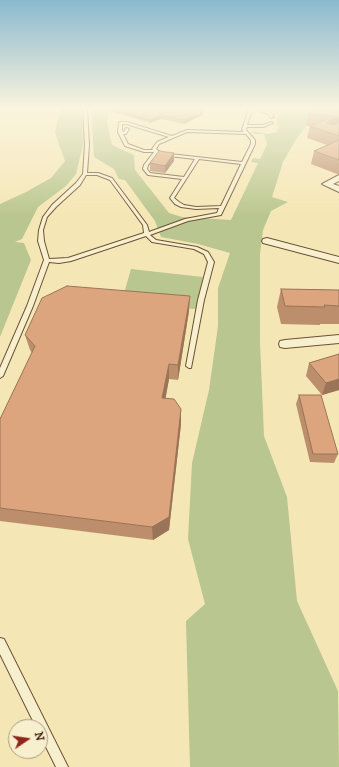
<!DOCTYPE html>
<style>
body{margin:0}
#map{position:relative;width:339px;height:767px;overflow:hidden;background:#f5e7b5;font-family:"IM FELL DW Pica",serif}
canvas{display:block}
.north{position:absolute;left:8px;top:719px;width:40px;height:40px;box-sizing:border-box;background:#f8efcf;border:1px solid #ac9c80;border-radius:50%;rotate:77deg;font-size:11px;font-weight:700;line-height:16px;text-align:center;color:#3b200a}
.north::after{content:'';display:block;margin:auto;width:14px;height:18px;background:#8f2418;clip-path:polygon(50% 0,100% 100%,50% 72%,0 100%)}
</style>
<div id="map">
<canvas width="339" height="767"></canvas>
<div class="north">N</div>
</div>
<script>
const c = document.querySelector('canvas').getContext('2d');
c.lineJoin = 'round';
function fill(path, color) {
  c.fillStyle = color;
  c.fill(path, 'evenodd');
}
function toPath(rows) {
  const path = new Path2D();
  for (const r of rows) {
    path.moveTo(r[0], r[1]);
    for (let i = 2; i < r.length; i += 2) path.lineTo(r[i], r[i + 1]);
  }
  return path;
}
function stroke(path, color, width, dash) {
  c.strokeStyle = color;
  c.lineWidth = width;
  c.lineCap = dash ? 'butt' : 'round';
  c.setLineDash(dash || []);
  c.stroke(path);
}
const green = toPath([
 [60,108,82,108,83,145,76,174,66,186,38,207,22,239,15,242,24,243,31,260,0,337,0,204,26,192,51,178,65,161,55,133],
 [91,108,107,108,109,112,107,122,112,145,134,155,135,170,169,213,182,217,231,220,258,163,251,162,253,158,260,159,267,144,264,134,254,134,251,131,268,134,277,132,279,126,276,126,278,114,268,108,320,108,295,141,283,162,272,197,288,202,271,211,263,230,260,254,260,342,264,436,287,497,297,601,338,691,339,767,190,767,186,621,205,604,188,539,192,463,209,390,218,326,218,288,230,253,198,244,161,237,155,221,125,180,119,179,114,169,94,157],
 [131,269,203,277,196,309,121,304]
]);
const service = toPath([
 [83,108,87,108,89,145,87,173,98,173,112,178,147,225,149,232,185,219,217,213,219,208,196,209,181,207,175,204,170,198,182,179,148,175,143,169,144,165,154,152,144,152,125,146,118,132,119,122,127,122,172,136,187,130,244,132,242,130,249,108,253,108,247,125,263,125,271,122,273,123,263,127,247,127,246,130,255,140,255,144,221,215,188,221,150,235,156,240,197,247,208,252,214,262,204,300,191,368,189,368,186,366,198,300,208,262,204,254,194,249,152,242,146,236,71,261,59,263,49,262,33,306,3,376,0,378,0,368,27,306,44,260,38,241,39,230,43,217,52,205,76,183,83,174,85,145,83,108],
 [122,124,126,124,169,137,157,142,152,149,153,150,144,150,128,144,123,134,126,134,129,129,126,128,124,132,122,131,122,124],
 [187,132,246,134,251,140,251,144,242,162,161,153,156,149,159,144,187,132],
 [157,154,160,155,195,159,184,177,150,173,147,169,148,165,157,154],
 [199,159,241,164,221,206,196,207,184,205,179,202,174,198,199,159],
 [86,175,97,175,110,180,143,225,144,233,68,258,49,259,44,241,43,230,47,217,56,207,80,185,86,175],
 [254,108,259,108,270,112,274,117,271,118,268,114,254,108],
 [0,638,4,639,68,767,56,767,40,735,40,727,36,727,0,654,0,638]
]);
const minor = toPath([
 [339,175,339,181,333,184,339,186,339,192,322,184,339,175],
 [267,238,339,257,339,263,263,243,262,241,263,239,267,238],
 [339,335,339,343,285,348,280,347,279,344,280,341,285,340,339,335]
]);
const wall = toPath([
 [109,108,207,108,205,109,205,110,202,111,202,115,184,124,161,119,150,123,110,111],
 [339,108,339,174,337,174,311,164,314,151,327,145,307,138,310,126,306,126,308,114],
 [174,153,174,161,165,173,150,171,150,163],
 [281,289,339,290,339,324,320,324,320,325,281,324,277,307],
 [189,311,178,380,169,379,165,399,181,409,181,424,169,530,153,540,0,521,0,419,32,353,30,350,25,335],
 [339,354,339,390,322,395,306,376,309,363],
 [299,395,338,454,334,463,310,462,296,404]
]);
const shadedWall = toPath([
 [202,108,207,108,205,109,205,110,198,114,198,110],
 [203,112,202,115,184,124,184,120],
 [161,115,161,119,150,123,150,120],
 [339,116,339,127,327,132,327,123,328,121],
 [174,153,174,161,165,173,165,166],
 [190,296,189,311,178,380,178,365],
 [169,364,169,379,163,413,162,398],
 [339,379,339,390,322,395,326,383],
 [181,409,181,424,169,530,153,540,152,527]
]);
const building = toPath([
 [112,108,202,108,198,110,203,112,184,120,161,115,150,120,112,108],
 [324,108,339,108,339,116,328,121,327,123,333,125,339,123,339,136,310,126,336,116,308,114,324,108],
 [339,140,339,160,314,151,339,140],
 [159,151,174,153,165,166,150,163,159,151],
 [67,286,190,296,178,365,169,364,162,398,174,399,181,409,169,517,152,527,0,508,0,419,35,346,25,335,42,298,67,286],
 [281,289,339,290,339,306,324,305,325,307,285,306,281,289],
 [339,354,339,379,326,383,309,363,339,354],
 [299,395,321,395,338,454,313,454,299,395]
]);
fill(green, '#bac68f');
stroke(service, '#6a5235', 2);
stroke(minor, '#6a5235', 2);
fill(service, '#f8efcf');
fill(minor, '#f8efcf');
fill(wall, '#bd8e6c');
fill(shadedWall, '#9a7458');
fill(building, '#dca57e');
stroke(building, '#9a7458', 1);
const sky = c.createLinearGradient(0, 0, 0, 216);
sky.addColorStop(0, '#8ab9cf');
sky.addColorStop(0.5, '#faf4de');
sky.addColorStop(1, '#faf4de00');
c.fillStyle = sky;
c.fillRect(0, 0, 339, 216);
</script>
